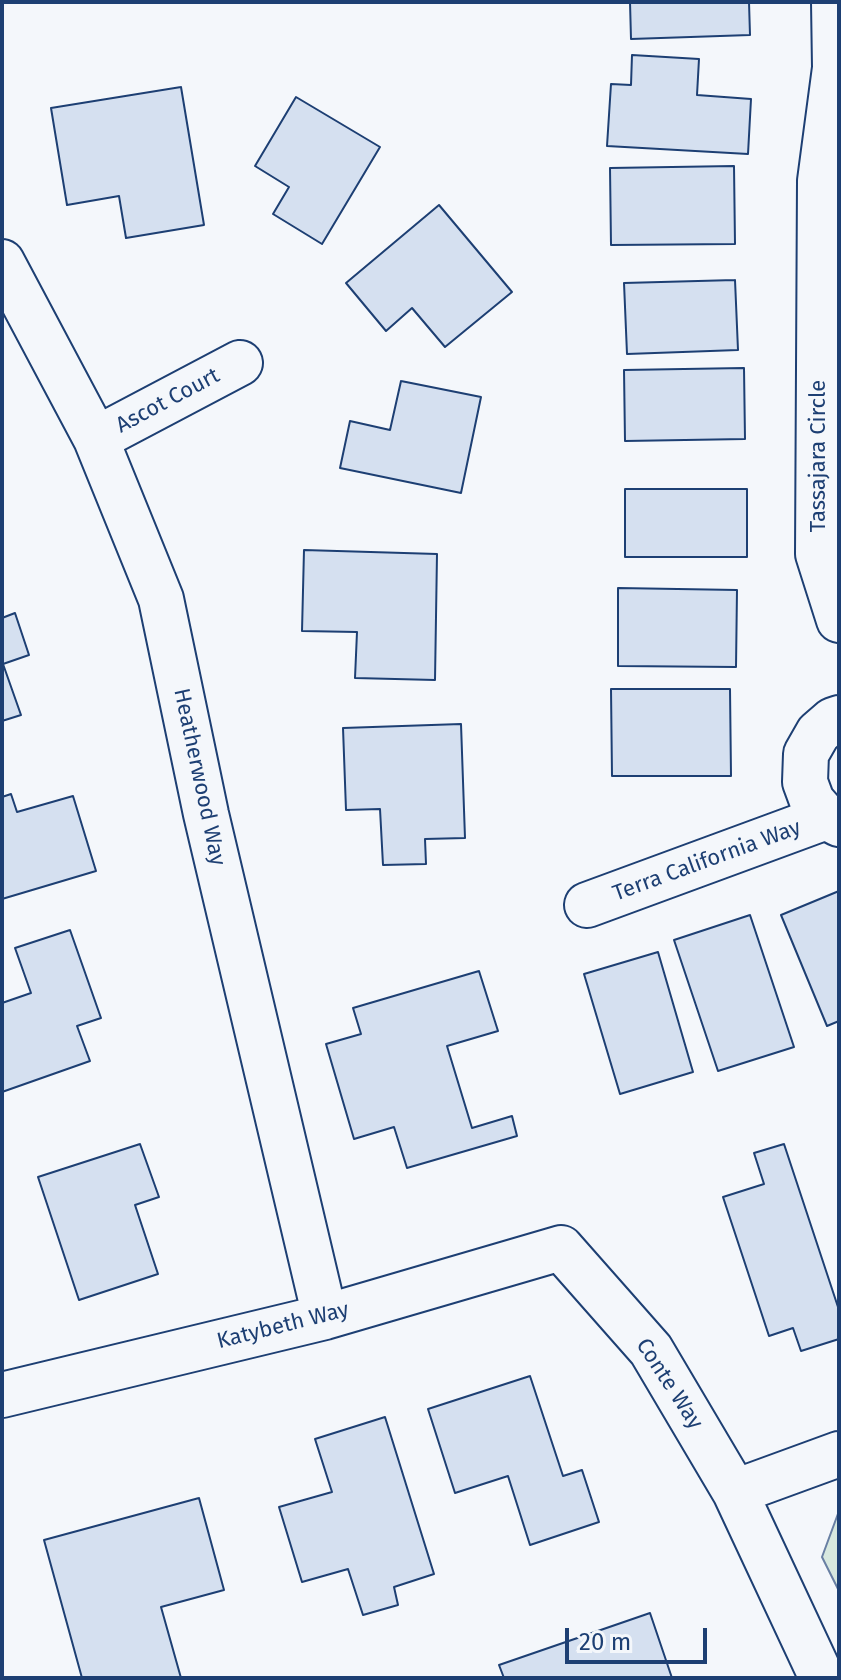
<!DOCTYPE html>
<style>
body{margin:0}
#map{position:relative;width:841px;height:1680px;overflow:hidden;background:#f4f7fb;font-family:"Fira Sans",sans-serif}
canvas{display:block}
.frame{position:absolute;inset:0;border:4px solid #1d3f73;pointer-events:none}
.scale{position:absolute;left:565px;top:1628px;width:142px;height:36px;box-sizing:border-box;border:4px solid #1d3f73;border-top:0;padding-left:10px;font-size:24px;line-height:28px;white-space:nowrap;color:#1d3f73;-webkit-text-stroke:6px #f4f7fb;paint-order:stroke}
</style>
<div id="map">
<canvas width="841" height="1680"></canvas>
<div class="frame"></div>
<div class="scale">20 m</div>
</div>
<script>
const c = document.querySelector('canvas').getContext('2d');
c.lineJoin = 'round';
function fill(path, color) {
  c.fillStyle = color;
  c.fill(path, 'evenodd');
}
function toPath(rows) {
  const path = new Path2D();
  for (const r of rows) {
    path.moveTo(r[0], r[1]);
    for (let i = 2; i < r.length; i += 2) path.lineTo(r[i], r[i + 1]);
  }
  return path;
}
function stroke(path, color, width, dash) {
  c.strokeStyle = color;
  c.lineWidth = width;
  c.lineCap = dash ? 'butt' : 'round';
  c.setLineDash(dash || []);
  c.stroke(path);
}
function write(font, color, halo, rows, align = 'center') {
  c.font = font + ' "Fira Sans",sans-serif';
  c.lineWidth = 6;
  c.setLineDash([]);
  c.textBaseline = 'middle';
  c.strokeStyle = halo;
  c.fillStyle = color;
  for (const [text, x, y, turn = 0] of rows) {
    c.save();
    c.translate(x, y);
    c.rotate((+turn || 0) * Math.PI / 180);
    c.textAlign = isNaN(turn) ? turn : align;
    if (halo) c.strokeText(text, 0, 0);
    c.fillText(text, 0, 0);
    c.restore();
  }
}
const green = toPath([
 [839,1511,839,1591,822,1557,839,1511]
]);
const building = toPath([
 [630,2,749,2,750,35,631,39,630,2],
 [632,55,699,59,697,95,751,99,748,154,607,146,611,84,631,85,632,55],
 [181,87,204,225,126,238,119,196,67,205,51,108,181,87],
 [296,97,380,147,322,244,273,214,289,187,255,166,296,97],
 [734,166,735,244,611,245,610,168,734,166],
 [439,205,512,292,445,347,412,308,386,331,346,283,439,205],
 [735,280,738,350,627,354,624,283,735,280],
 [744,368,745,439,625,441,624,370,744,368],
 [401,381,481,397,461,493,340,468,350,421,390,430,401,381],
 [625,489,747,489,747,557,625,557,625,489],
 [304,550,437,554,435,680,355,678,357,632,302,631,304,550],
 [618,588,737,590,736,667,618,666,618,588],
 [15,613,29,655,3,664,21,715,2,721,2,618,15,613],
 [611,689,730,689,731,776,612,776,611,689],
 [461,724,465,838,425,839,426,864,383,865,380,809,346,810,343,728,461,724],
 [11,794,17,812,73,796,96,871,2,899,2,797,11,794],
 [839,891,839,1021,827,1026,781,915,839,891],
 [750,915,794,1047,718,1071,674,940,750,915],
 [70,930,101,1018,77,1026,90,1061,2,1092,2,1003,31,993,15,948,70,930],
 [658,952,693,1072,620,1094,584,974,658,952],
 [479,971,498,1031,447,1046,472,1128,512,1116,517,1136,407,1168,394,1127,354,1139,326,1044,361,1034,353,1008,479,971],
 [140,1144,159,1197,135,1205,158,1274,79,1300,38,1177,140,1144],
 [784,1144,839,1310,839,1339,801,1351,793,1328,769,1336,723,1197,764,1184,754,1153,784,1144],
 [530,1376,563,1476,582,1470,599,1522,530,1545,508,1476,455,1493,428,1409,530,1376],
 [385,1417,434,1574,394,1587,398,1605,363,1615,348,1569,302,1582,279,1507,332,1492,315,1439,385,1417],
 [199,1498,224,1590,161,1607,181,1678,82,1678,44,1540,199,1498],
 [650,1613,672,1678,504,1678,499,1665,650,1613]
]);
const minor = toPath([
 [834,2,835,68,820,181,818,554,839,620],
 [2,262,96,439,161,599,206,814,325,1317],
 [96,439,240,363],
 [839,718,833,720,818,733,806,754,805,782,812,801,826,817,839,824],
 [587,905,826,817],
 [2,1395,325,1317,561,1248,651,1350,735,1492,839,1454],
 [735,1492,822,1678]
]);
const streetNames = [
 ["Ascot Court",168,401,-28],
 ["Tassajara Circle",819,456,-90],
 ["Heatherwood Way",199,777,78],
 ["Terra California Way",707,861,-20],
 ["Katybeth Way",283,1326,-14],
 ["Conte Way",669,1384,57]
];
fill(green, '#d7e8df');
stroke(green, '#687fa3', 2);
fill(building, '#d5e0f0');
stroke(building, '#1d3f73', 2);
stroke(minor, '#1d3f73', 48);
stroke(minor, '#f4f7fb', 44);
write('22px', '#1d3f73', '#f4f7fb', streetNames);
</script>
